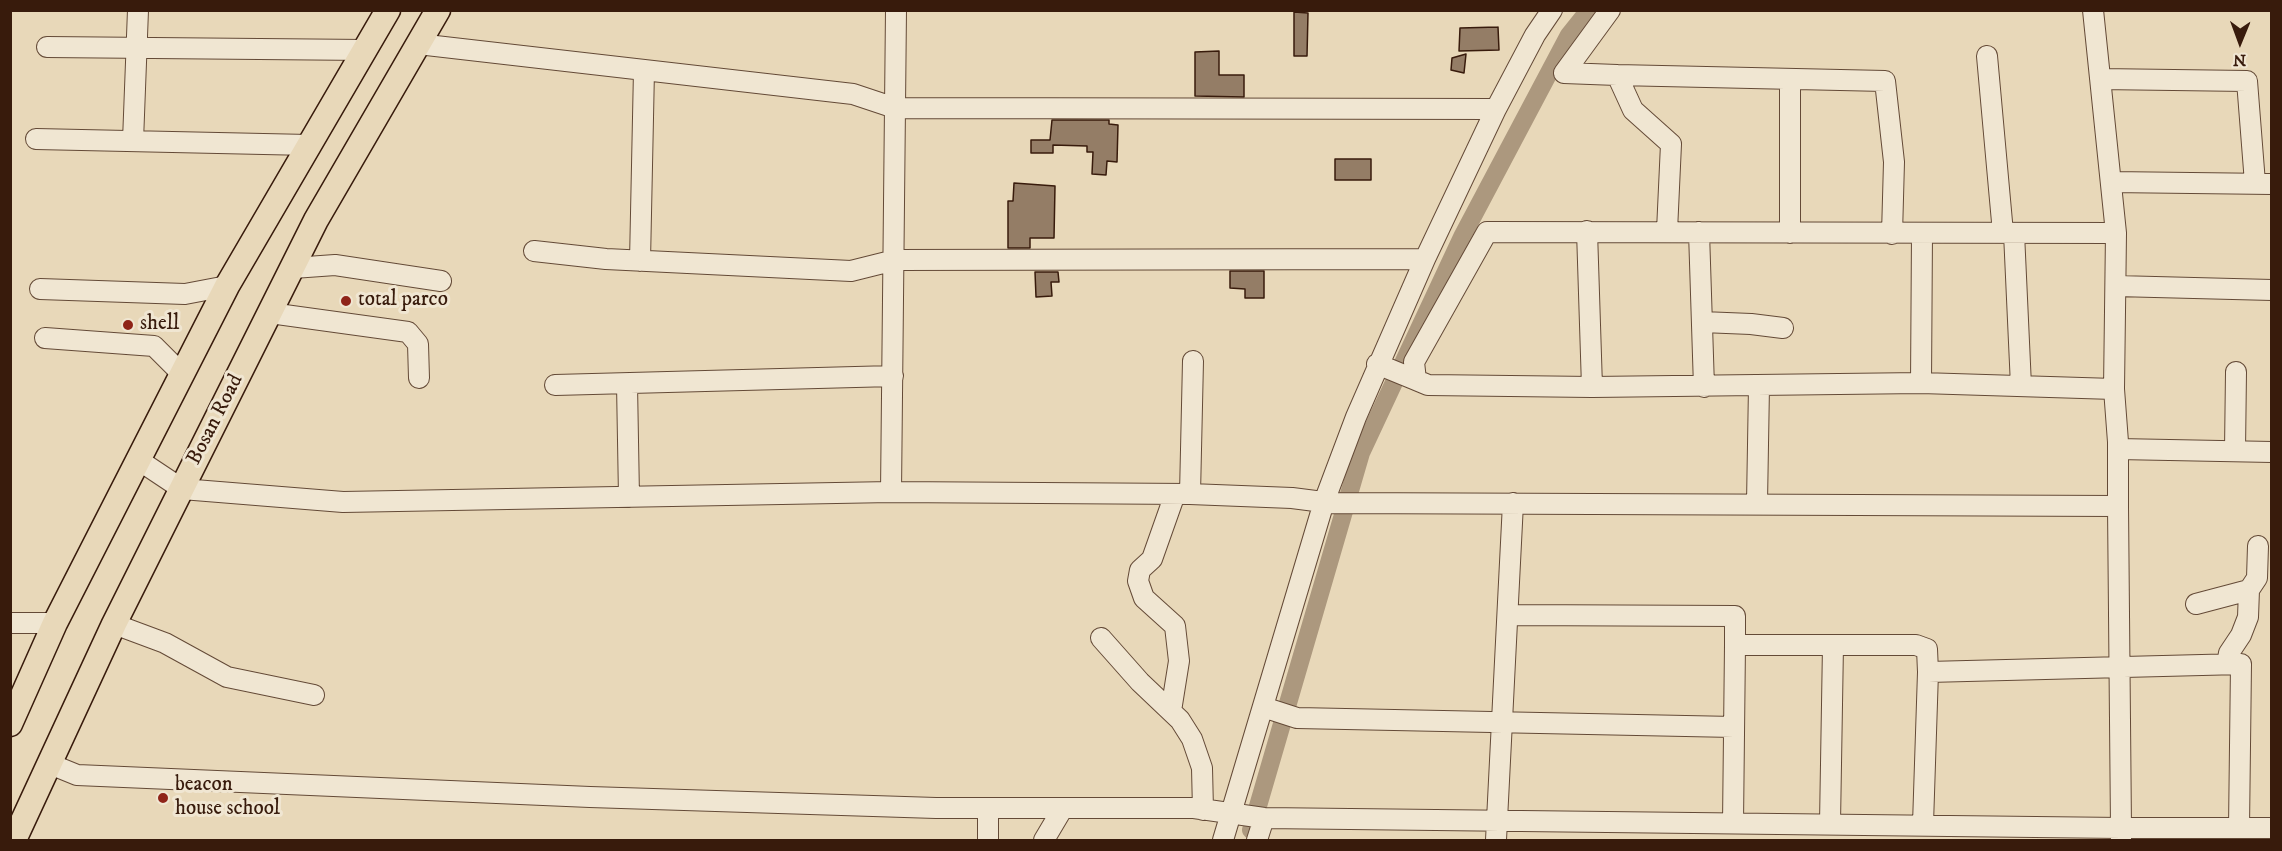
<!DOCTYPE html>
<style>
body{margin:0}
#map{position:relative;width:2282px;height:851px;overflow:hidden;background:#e8d8b9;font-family:"IM FELL DW Pica",serif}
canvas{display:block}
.frame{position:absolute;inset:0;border:12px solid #381b0c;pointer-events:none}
.north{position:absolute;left:2210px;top:12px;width:60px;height:60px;-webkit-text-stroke:4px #f0e6d2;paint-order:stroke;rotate:181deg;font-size:16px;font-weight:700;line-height:24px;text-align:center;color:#381b0c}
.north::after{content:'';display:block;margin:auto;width:21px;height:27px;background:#381b0c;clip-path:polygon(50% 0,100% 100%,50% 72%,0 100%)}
</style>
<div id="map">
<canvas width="2282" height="851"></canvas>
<div class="frame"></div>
<div class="north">N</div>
</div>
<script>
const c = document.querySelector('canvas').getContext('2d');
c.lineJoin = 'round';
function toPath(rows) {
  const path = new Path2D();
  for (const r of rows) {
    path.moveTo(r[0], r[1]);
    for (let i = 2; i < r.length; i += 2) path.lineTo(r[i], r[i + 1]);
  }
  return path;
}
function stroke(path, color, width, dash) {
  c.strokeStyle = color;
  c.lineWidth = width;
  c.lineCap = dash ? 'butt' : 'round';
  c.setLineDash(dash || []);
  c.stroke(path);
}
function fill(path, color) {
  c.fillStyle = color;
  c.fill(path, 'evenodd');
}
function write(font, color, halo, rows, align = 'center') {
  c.font = font + ' "IM FELL DW Pica",serif';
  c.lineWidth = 6;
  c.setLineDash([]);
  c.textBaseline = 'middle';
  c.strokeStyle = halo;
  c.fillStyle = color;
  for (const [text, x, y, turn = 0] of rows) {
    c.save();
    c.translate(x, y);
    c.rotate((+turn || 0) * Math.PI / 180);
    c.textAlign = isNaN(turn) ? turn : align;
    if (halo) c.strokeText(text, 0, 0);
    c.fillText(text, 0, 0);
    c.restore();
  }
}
const canal = toPath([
 [1251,830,1361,453,1462,237,1569,35,1589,10]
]);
const building = toPath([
 [1294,12,1308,13,1307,56,1294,56,1294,12],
 [1498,27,1499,50,1459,51,1460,28,1498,27],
 [1219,51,1219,75,1244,75,1244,97,1195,96,1195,52,1219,51],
 [1466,54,1464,73,1451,70,1452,58,1466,54],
 [1052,120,1109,120,1109,124,1118,125,1117,162,1107,161,1106,175,1092,174,1093,152,1087,152,1087,146,1053,145,1053,153,1031,153,1031,140,1050,140,1052,120],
 [1335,159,1371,159,1371,180,1335,180,1335,159],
 [1014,183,1055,186,1054,238,1030,238,1030,248,1008,248,1008,201,1013,201,1014,183],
 [1230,271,1264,271,1264,298,1245,298,1245,289,1230,288,1230,271],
 [1035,272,1058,272,1059,282,1051,282,1052,296,1036,297,1035,272]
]);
const minor = toPath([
 [2093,10,2116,233,2114,389,2118,442,2118,506],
 [418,44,853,94,895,108,1496,109],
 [47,47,365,50],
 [1987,56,2003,233],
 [1564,73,1617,75,1633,110,1671,144,1667,231],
 [1564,73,1610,10],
 [1617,75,1885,81,1894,162,1892,234],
 [1790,79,1790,233],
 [2100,79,2247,81,2255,183],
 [36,139,309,145],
 [133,141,138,10],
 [2111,182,2272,184],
 [1587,231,1592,387],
 [1699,232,1704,387],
 [2014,233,2021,386],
 [534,251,606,259,851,271,895,260,1425,259],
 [640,261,644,70],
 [293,268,335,265,441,281],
 [2116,286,2272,290],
 [40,289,185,294,227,286],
 [270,313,408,332,418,344,419,378],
 [1702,322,1751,324,1783,328],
 [45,338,154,346,181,373],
 [1377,364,1416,380],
 [1921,383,1922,233],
 [627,384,629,497],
 [555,385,893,376],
 [2114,389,1921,383,1592,387,1428,385,1416,380,1414,362,1487,232,2116,233],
 [2118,449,2272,452],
 [2235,450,2236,372],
 [137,459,182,489,343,502,891,492,1190,494,1292,498,1331,503,2118,506,2121,828,2272,828],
 [891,492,896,10],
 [1190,494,1193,361],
 [1757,503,1759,386],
 [2196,604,2249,590],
 [1508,615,1735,616,1735,645,1916,645,1927,649,1928,672,2241,664,2239,828],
 [10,623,55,623],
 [114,624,165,643,227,677,314,695],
 [1101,638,1140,682,1180,720,1192,739,1202,768,1203,810],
 [2227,664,2229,653,2241,635,2248,617,2249,590,2257,578,2258,546],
 [1263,707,1297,718,1734,727],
 [1171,711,1179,661,1175,626,1144,598,1138,581,1140,570,1152,559,1175,494],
 [50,764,77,775,590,797,936,808,1194,808,1264,818,2121,828,2121,840],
 [1733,823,1735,645],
 [1830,823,1833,645],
 [1923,824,1928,672],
 [988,840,988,808],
 [1044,840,1063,808],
 [1223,840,1324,502,1356,417,1425,259,1496,109,1535,35,1552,10],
 [1257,840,1264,818],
 [1496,840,1513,503]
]);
const major = toPath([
 [10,724,55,623,227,286,388,10],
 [14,840,114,624,316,220,438,10]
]);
const markers = [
 [346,301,6,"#8f2418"],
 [128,325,6,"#8f2418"],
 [163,798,6,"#8f2418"]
];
const poiNames = [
 ["total parco",358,301],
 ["shell",140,325],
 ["beacon",175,786],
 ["house school",175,810]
];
const streetNames = [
 ["Bosan Road",216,420,-63]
];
stroke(canal, '#ac987e', 18);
fill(building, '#947d66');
stroke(building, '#381b0c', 1.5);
stroke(minor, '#644a37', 22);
stroke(major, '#381b0c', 27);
stroke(minor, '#f0e6d2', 20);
stroke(major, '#e8d8b9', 24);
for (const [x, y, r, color] of markers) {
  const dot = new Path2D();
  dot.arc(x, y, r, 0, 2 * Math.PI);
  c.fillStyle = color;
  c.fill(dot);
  stroke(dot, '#f0e6d2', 2);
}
write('21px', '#381b0c', '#f0e6d2', poiNames, 'left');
write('21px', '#381b0c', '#f0e6d2', streetNames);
</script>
